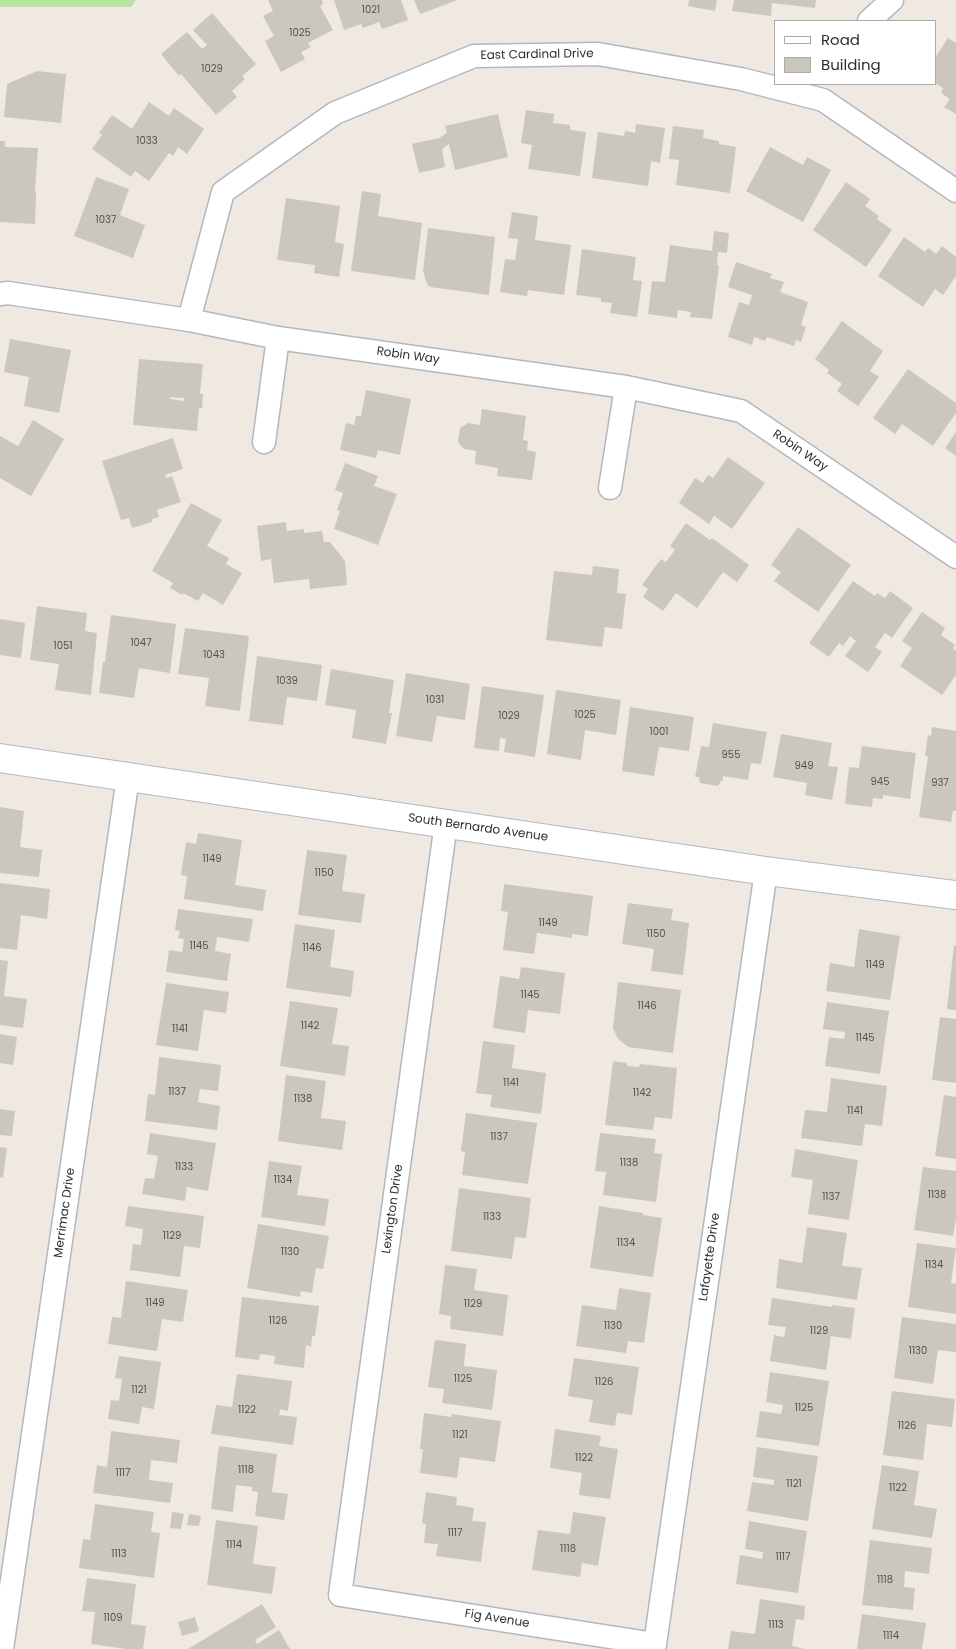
<!DOCTYPE html>
<style>
body{margin:0}
#map{position:relative;width:956px;height:1649px;overflow:hidden;background:#efe9e1;font-family:Poppins,sans-serif}
canvas{display:block}
.legend{position:absolute;left:774px;top:20px;width:162px;height:65px;box-sizing:border-box;background:#fff;border:1px solid #ababab;margin:0;padding:6px 9px;list-style:none;font-size:15px;color:#2e2e2e}
.legend li{display:flex;align-items:center;gap:10px;height:25px}
.legend b{width:25px;border:1px solid #ababab}
</style>
<div id="map">
<canvas width="956" height="1649"></canvas>
<ul class="legend">
<li><b style="height:6px;background:#fff"></b>Road</li>
<li><b style="height:14px;background:#cbc7bf"></b>Building</li>
</ul>
</div>
<script>
const c = document.querySelector('canvas').getContext('2d');
c.lineJoin = 'round';
function fill(path, color) {
  c.fillStyle = color;
  c.fill(path, 'evenodd');
}
function toPath(rows) {
  const path = new Path2D();
  for (const r of rows) {
    path.moveTo(r[0], r[1]);
    for (let i = 2; i < r.length; i += 2) path.lineTo(r[i], r[i + 1]);
  }
  return path;
}
function stroke(path, color, width, dash) {
  c.strokeStyle = color;
  c.lineWidth = width;
  c.lineCap = dash ? 'butt' : 'round';
  c.setLineDash(dash || []);
  c.stroke(path);
}
function write(font, color, halo, rows, align = 'center') {
  c.font = font + ' Poppins,sans-serif';
  c.lineWidth = 4;
  c.setLineDash([]);
  c.textBaseline = 'middle';
  c.strokeStyle = halo;
  c.fillStyle = color;
  for (const [text, x, y, turn = 0] of rows) {
    c.save();
    c.translate(x, y);
    c.rotate((+turn || 0) * Math.PI / 180);
    c.textAlign = isNaN(turn) ? turn : align;
    if (halo) c.strokeText(text, 0, 0);
    c.fillText(text, 0, 0);
    c.restore();
  }
}
const green = toPath([
 [0,0,136,0,131,7,0,7]
]);
const building = toPath([
 [268,0,322,0,323,4,320,6,333,30,308,43,311,47,301,52,305,59,281,72,265,41,274,36,263,16,273,11],
 [334,0,401,0,408,20,382,29,379,22,363,28,361,24,344,30],
 [414,0,458,0,420,14],
 [689,0,717,0,715,11,688,6],
 [734,0,816,0,815,8,772,3,771,16,732,11],
 [212,13,256,64,242,76,245,79,232,91,237,97,216,115,181,74,179,76,161,54,187,32,202,49,207,45,193,30],
 [948,38,956,43,956,114,944,107,950,99,941,93,943,88,935,83,935,58],
 [37,71,66,74,61,123,4,117,7,84],
 [149,102,169,116,174,108,204,129,187,154,178,147,173,156,169,153,149,181,135,171,131,177,92,149,102,135,99,133,112,115,132,129],
 [526,110,554,114,553,123,570,125,570,130,586,132,580,176,528,169,532,145,521,143],
 [498,114,508,157,455,170,449,144,442,149,445,167,419,173,412,144,439,138,447,133,445,126],
 [636,124,665,128,660,163,651,161,648,186,592,178,598,132,624,136,625,131,635,133],
 [673,126,704,130,703,138,719,141,719,144,736,147,730,193,676,185,679,160,669,159],
 [0,141,5,141,5,147,38,148,35,192,36,192,35,224,0,222],
 [770,147,803,165,807,157,831,170,803,222,746,191],
 [96,177,129,189,120,215,145,225,133,258,74,236],
 [846,182,870,199,865,206,879,216,877,219,892,230,866,267,813,230],
 [362,191,381,194,378,216,422,223,415,280,351,271],
 [286,198,340,206,335,242,344,244,339,277,314,273,315,265,277,260],
 [512,212,538,216,535,240,571,245,564,295,528,290,527,296,500,292,505,259,515,260,518,239,508,238],
 [428,228,495,237,489,295,430,287,427,284,423,271],
 [714,231,729,233,727,253,718,252,717,265,719,266,712,319,690,317,691,312,678,310,677,318,648,314,652,281,665,282,670,245,712,251],
 [904,237,925,252,928,248,936,254,942,246,956,257,956,276,943,295,935,289,923,307,878,276],
 [582,249,636,257,633,280,642,281,637,317,610,313,612,303,601,302,601,298,576,295],
 [736,262,772,274,770,278,784,282,780,292,808,302,801,325,806,327,801,342,796,340,794,346,767,337,765,341,754,337,752,345,728,337,739,302,749,305,752,295,728,287],
 [842,321,883,351,870,371,879,377,858,406,837,391,842,384,827,373,829,370,815,359],
 [10,339,71,350,59,413,24,406,29,377,4,372],
 [139,359,203,364,200,394,203,394,202,408,199,408,197,431,133,425],
 [170,397,184,398,184,401,170,399],
 [908,369,956,403,956,413,933,446,902,424,895,434,873,418],
 [366,390,411,399,400,455,378,450,376,458,340,450,346,423,354,425,356,416,361,416],
 [482,409,526,416,523,440,528,441,527,450,536,452,532,480,497,476,498,468,475,464,476,451,464,449,458,442,460,428,468,423,480,425],
 [33,420,64,439,31,496,0,478,0,436,18,446],
 [956,432,956,456,945,448],
 [173,438,183,469,165,475,166,478,172,476,181,502,157,510,159,517,152,519,152,522,132,528,129,518,121,520,102,461],
 [728,457,765,483,732,529,714,516,709,524,679,503,695,478,703,483,708,475,713,478],
 [345,463,378,476,374,486,397,494,378,545,334,529,340,511,337,510,343,493,335,490],
 [191,503,222,520,207,546,229,558,226,564,242,573,223,605,203,593,198,601,183,593,182,595,170,588,173,583,152,571],
 [286,522,287,531,304,529,304,533,322,531,324,542,330,542,345,561,347,585,310,589,309,579,274,583,271,559,261,561,257,526],
 [686,523,710,540,712,538,749,565,737,582,723,572,697,608,676,593,663,611,643,597,648,589,642,585,661,559,666,562,675,550,670,546],
 [798,527,851,565,818,612,774,581,781,572,771,565],
 [593,566,619,569,617,593,626,594,622,629,605,627,602,647,546,640,554,571,592,575],
 [853,581,875,596,877,593,885,598,890,591,913,608,892,638,885,633,875,647,882,652,868,672,845,656,856,641,850,636,843,646,839,643,829,657,809,643],
 [37,606,87,613,85,631,97,633,91,695,55,690,59,664,30,660],
 [922,612,945,628,941,635,955,645,953,648,956,651,956,675,942,695,900,666,912,648,902,641],
 [111,615,176,624,170,673,139,668,134,698,99,693,103,662,105,662],
 [0,619,25,623,21,658,0,655],
 [185,628,249,636,240,711,205,706,209,678,178,674],
 [257,656,322,665,317,701,287,697,283,725,249,721],
 [331,669,394,680,389,713,392,713,386,744,352,738,356,710,325,705],
 [406,673,470,684,465,720,437,716,432,742,396,736],
 [482,686,544,695,535,757,504,752,506,739,500,738,499,751,474,748],
 [556,690,621,700,616,735,585,730,581,760,547,754],
 [630,707,694,717,689,751,659,747,654,776,622,771],
 [713,723,767,732,761,764,751,763,748,780,723,776,723,781,721,781,718,786,700,783,699,777,695,777,701,746,709,747],
 [932,727,956,731,956,811,953,811,951,822,919,817,928,756,925,756,928,735,931,736],
 [781,734,832,743,828,766,838,767,832,800,805,795,807,783,773,777],
 [862,746,916,753,910,799,883,795,883,799,873,798,872,807,845,804,849,767,859,768],
 [0,807,24,811,20,847,42,850,39,877,0,873],
 [198,833,242,840,235,885,266,890,263,911,184,899,187,876,181,875,186,842,196,844],
 [307,850,347,855,342,891,365,894,361,923,298,915],
 [0,883,50,889,47,919,21,915,17,950,0,948],
 [504,884,593,896,588,936,572,934,572,938,537,933,534,954,503,950,508,912,501,911],
 [628,903,673,909,671,920,689,923,683,975,651,971,654,949,622,944],
 [178,909,253,919,249,942,217,937,215,951,231,954,227,981,166,972,169,950,182,952,184,939,178,938,180,931,175,930],
 [295,924,335,930,330,967,354,971,351,997,286,988],
 [859,929,900,936,890,1000,826,991,830,963,854,967],
 [954,945,956,946,956,1010,947,1009],
 [0,960,8,961,4,996,27,999,23,1028,0,1025],
 [521,967,565,973,560,1014,528,1010,525,1033,493,1028,500,976,519,979],
 [618,982,681,990,673,1053,628,1047,618,1039,613,1028],
 [166,983,229,992,226,1013,204,1010,198,1051,156,1045],
 [290,1001,338,1008,332,1044,349,1046,345,1076,280,1066],
 [827,1002,889,1011,880,1074,825,1066,829,1037,844,1039,845,1032,823,1029],
 [940,1017,956,1019,956,1083,932,1080],
 [0,1034,17,1037,13,1065,0,1063],
 [483,1041,515,1045,512,1068,546,1073,541,1114,490,1107,492,1095,476,1093],
 [159,1057,221,1065,218,1091,200,1089,198,1102,220,1106,217,1130,145,1121,148,1094,155,1095],
 [613,1061,627,1063,627,1066,639,1067,640,1064,677,1068,672,1119,655,1117,653,1130,605,1125],
 [286,1075,326,1081,321,1118,346,1121,342,1150,278,1141],
 [831,1078,887,1086,882,1126,865,1124,862,1146,801,1138,805,1110,827,1112],
 [944,1095,956,1097,956,1159,935,1156],
 [0,1109,15,1111,12,1136,0,1135],
 [466,1113,537,1123,528,1184,462,1175,465,1152,461,1151],
 [150,1133,216,1143,208,1191,187,1187,185,1201,142,1194,145,1178,154,1179,158,1156,147,1154],
 [600,1133,656,1139,654,1153,662,1154,656,1202,603,1195,606,1172,595,1171],
 [0,1147,7,1148,3,1178,0,1177],
 [795,1149,858,1160,849,1220,808,1214,813,1180,791,1177],
 [269,1161,302,1166,297,1195,329,1199,325,1226,261,1217],
 [923,1167,956,1171,956,1219,953,1236,914,1230],
 [459,1188,531,1198,526,1238,515,1237,512,1259,451,1251],
 [128,1206,204,1216,200,1248,184,1246,180,1277,130,1270,133,1244,141,1245,143,1229,125,1226],
 [599,1206,643,1213,643,1215,662,1218,653,1277,590,1268],
 [258,1224,329,1236,323,1269,316,1268,312,1293,301,1291,300,1297,247,1288],
 [807,1227,847,1233,842,1266,862,1268,857,1300,776,1288,779,1259,802,1263],
 [917,1243,956,1248,951,1283,956,1284,956,1314,908,1307],
 [445,1265,477,1269,474,1290,508,1295,503,1336,450,1329,451,1316,439,1314],
 [126,1281,188,1290,183,1322,162,1319,157,1351,108,1344,112,1317,121,1318],
 [619,1288,651,1293,644,1343,628,1341,626,1353,576,1346,582,1305,616,1310],
 [242,1297,319,1306,315,1336,312,1336,311,1347,306,1345,304,1368,274,1364,275,1356,260,1354,259,1360,235,1357],
 [772,1298,832,1307,832,1305,855,1308,851,1339,831,1336,826,1370,770,1361,774,1335,784,1337,786,1327,768,1325],
 [902,1317,956,1324,956,1352,938,1350,933,1384,894,1378],
 [435,1340,466,1344,464,1366,497,1370,492,1410,442,1403,444,1389,428,1387],
 [119,1356,161,1362,154,1409,142,1407,139,1424,108,1419,111,1400,119,1401,122,1379,115,1378],
 [574,1358,639,1367,632,1415,617,1413,615,1426,589,1422,593,1400,568,1396],
 [770,1372,829,1381,819,1446,756,1437,760,1411,781,1414,783,1405,766,1402],
 [237,1374,292,1381,288,1411,280,1409,279,1415,297,1417,293,1445,211,1434,216,1405,232,1407],
 [892,1391,955,1399,952,1427,927,1424,923,1460,883,1455],
 [424,1413,451,1417,452,1414,501,1421,495,1462,460,1457,457,1478,420,1473,423,1449,420,1449],
 [555,1429,601,1436,599,1446,618,1449,610,1499,579,1495,582,1473,550,1468],
 [111,1431,180,1440,177,1463,151,1460,149,1480,173,1483,170,1503,93,1493,97,1465,107,1467],
 [219,1446,277,1454,272,1492,288,1494,284,1520,255,1516,258,1492,252,1491,252,1487,236,1485,233,1512,211,1509],
 [757,1447,818,1456,808,1521,747,1511,752,1482,774,1485,774,1480,753,1477],
 [882,1465,919,1471,914,1505,937,1509,932,1538,872,1529],
 [426,1492,457,1497,456,1505,474,1508,472,1521,486,1522,481,1562,436,1556,438,1544,424,1543,426,1524,422,1523],
 [95,1504,154,1512,151,1532,160,1533,154,1578,79,1568,83,1539,90,1540],
 [172,1512,184,1514,181,1529,170,1528],
 [573,1512,606,1517,598,1566,582,1563,580,1577,532,1570,538,1530,570,1534],
 [189,1514,201,1516,199,1526,187,1525],
 [216,1520,258,1526,253,1564,276,1567,272,1594,207,1585],
 [749,1521,807,1531,798,1593,736,1584,740,1555,762,1559,763,1552,745,1549],
 [870,1540,932,1548,929,1574,905,1571,904,1587,915,1588,913,1610,862,1605],
 [87,1578,136,1584,131,1624,146,1626,143,1649,126,1649,91,1644,95,1612,82,1611],
 [760,1599,805,1606,804,1620,796,1619,792,1646,804,1649,728,1649,731,1631,755,1634],
 [262,1604,276,1627,255,1640,257,1644,279,1630,290,1649,188,1649],
 [862,1614,926,1623,922,1649,857,1649],
 [195,1617,199,1631,182,1636,178,1622]
]);
const street = toPath([
 [869,21,892,0],
 [0,294,8,293,189,320,278,338,626,387,741,411,956,557],
 [189,320,223,192,335,113,474,56,598,54,741,79,823,100,956,191],
 [264,442,278,338],
 [610,488,626,387],
 [446,823,340,1595,655,1644,766,871],
 [2,1649,128,777]
]);
const secondary = toPath([
 [0,758,766,871,956,895]
]);
const numberNames = [
 ["1021",371,10],
 ["1025",300,33],
 ["1029",212,69],
 ["1033",147,141],
 ["1037",106,220],
 ["1047",141,643],
 ["1051",63,646],
 ["1043",214,655],
 ["1039",287,681],
 ["1031",435,700],
 ["1025",585,715],
 ["1029",509,716],
 ["1001",659,732],
 ["955",731,755],
 ["949",804,766],
 ["945",880,782],
 ["937",940,783],
 ["1149",212,859],
 ["1150",324,873],
 ["1149",548,923],
 ["1150",656,934],
 ["1145",199,946],
 ["1146",312,948],
 ["1149",875,965],
 ["1145",530,995],
 ["1146",647,1006],
 ["1142",310,1026],
 ["1141",180,1029],
 ["1145",865,1038],
 ["1141",511,1083],
 ["1137",177,1092],
 ["1142",642,1093],
 ["1138",303,1099],
 ["1141",855,1111],
 ["1137",499,1137],
 ["1138",629,1163],
 ["1133",184,1167],
 ["1134",283,1180],
 ["1138",937,1195],
 ["1137",831,1197],
 ["1133",492,1217],
 ["1129",172,1236],
 ["1134",626,1243],
 ["1130",290,1252],
 ["1134",934,1265],
 ["1149",155,1303],
 ["1129",473,1304],
 ["1126",278,1321],
 ["1130",613,1326],
 ["1129",819,1331],
 ["1130",918,1351],
 ["1125",463,1379],
 ["1126",604,1382],
 ["1121",139,1390],
 ["1125",804,1408],
 ["1122",247,1410],
 ["1126",907,1426],
 ["1121",460,1435],
 ["1122",584,1458],
 ["1118",246,1470],
 ["1117",123,1473],
 ["1121",794,1484],
 ["1122",898,1488],
 ["1117",455,1533],
 ["1114",234,1545],
 ["1118",568,1549],
 ["1113",119,1554],
 ["1117",783,1557],
 ["1118",885,1580],
 ["1109",113,1618],
 ["1113",776,1625],
 ["1114",891,1636]
];
const streetNames = [
 ["East Cardinal Drive",537,55,-1],
 ["Robin Way",408,356,8],
 ["Robin Way",800,451,34],
 ["South Bernardo Avenue",478,828,8],
 ["Lexington Drive",393,1209,-82],
 ["Merrimac Drive",65,1213,-82],
 ["Lafayette Drive",710,1257,-82],
 ["Fig Avenue",497,1619,9]
];
fill(green, '#b6e59e');
fill(building, '#cbc7bf');
stroke(street, '#b4b7c1', 25);
stroke(secondary, '#b4b7c1', 30);
stroke(street, '#fff', 22);
stroke(secondary, '#fff', 28);
write('10px', '#555452', null, numberNames);
write('12px', '#2e2e2e', '#fff', streetNames);
</script>
